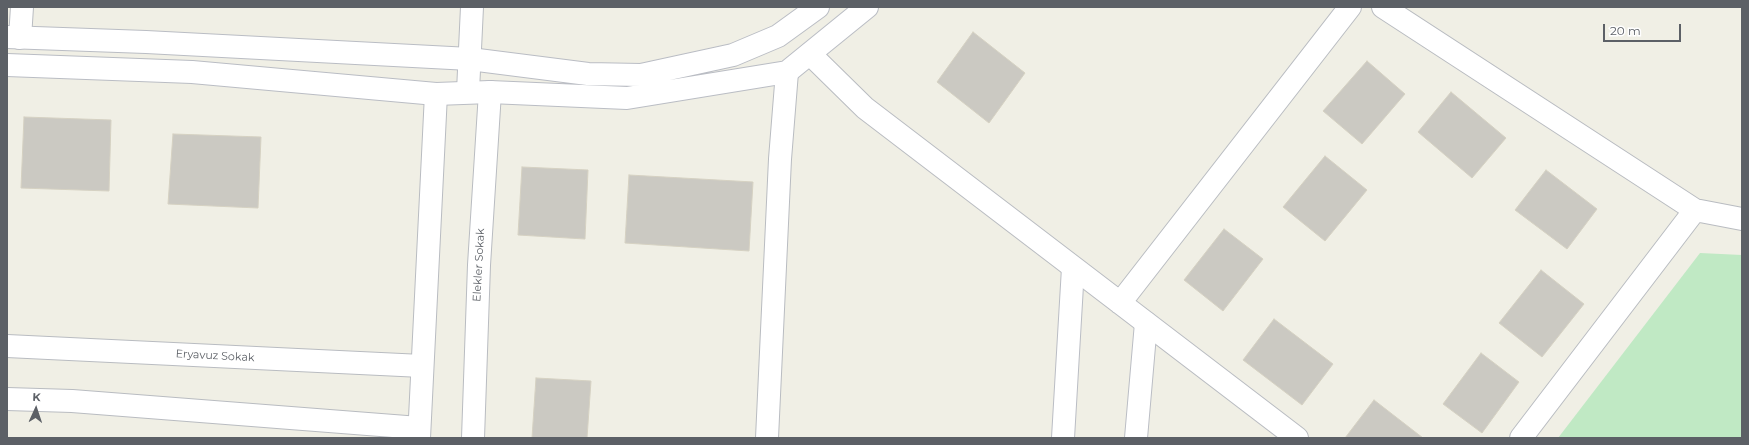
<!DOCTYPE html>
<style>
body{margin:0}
#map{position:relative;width:1749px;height:445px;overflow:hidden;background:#f0efe5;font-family:Montserrat,sans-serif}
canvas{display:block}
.frame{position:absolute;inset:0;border:8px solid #5c6066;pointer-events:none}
.north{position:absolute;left:16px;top:389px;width:40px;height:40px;-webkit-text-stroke:3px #fff;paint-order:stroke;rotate:3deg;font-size:11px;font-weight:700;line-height:16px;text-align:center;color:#5c6066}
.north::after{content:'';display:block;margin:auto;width:14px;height:18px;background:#5c6066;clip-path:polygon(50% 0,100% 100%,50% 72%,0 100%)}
.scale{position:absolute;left:1603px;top:24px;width:78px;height:18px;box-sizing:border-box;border:2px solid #5c6066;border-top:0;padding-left:5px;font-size:12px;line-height:14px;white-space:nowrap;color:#5c6066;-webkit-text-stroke:3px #fff;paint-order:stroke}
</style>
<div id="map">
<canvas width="1749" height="445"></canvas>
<div class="frame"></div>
<div class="north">K</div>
<div class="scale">20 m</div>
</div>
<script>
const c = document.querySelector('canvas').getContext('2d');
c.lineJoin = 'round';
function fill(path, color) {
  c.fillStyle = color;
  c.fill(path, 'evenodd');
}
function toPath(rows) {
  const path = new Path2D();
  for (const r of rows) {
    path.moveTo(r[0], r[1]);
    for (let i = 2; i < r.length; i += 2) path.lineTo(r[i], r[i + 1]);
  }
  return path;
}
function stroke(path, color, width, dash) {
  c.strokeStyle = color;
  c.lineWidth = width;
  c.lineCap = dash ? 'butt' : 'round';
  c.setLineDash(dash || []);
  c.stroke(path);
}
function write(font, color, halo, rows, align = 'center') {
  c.font = font + ' Montserrat,sans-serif';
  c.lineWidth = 4;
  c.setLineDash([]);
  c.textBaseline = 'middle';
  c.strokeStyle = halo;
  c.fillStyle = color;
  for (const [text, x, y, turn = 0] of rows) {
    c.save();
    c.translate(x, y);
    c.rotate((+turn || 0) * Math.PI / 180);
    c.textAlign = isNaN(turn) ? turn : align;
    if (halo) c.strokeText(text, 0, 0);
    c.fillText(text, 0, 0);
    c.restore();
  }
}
const green = toPath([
 [1700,253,1742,255,1742,438,1558,438]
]);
const building = toPath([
 [973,32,1025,73,989,123,937,82,973,32],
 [1367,61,1405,94,1362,144,1323,111,1367,61],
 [1451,92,1506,138,1472,178,1418,132,1451,92],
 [24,117,111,120,109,191,21,188,24,117],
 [173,134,261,137,258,208,168,204,173,134],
 [1325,156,1367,190,1325,241,1283,207,1325,156],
 [522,167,588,170,585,239,518,235,522,167],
 [1546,170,1597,209,1567,249,1515,210,1546,170],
 [629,175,753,182,749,251,625,243,629,175],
 [1224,229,1263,259,1223,311,1184,280,1224,229],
 [1541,270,1584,304,1542,357,1499,323,1541,270],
 [1274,319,1333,364,1302,405,1243,360,1274,319],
 [1481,353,1519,382,1482,433,1443,404,1481,353],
 [536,378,591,381,587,438,532,438,536,378],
 [1374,400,1423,438,1345,438,1374,400]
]);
const street = toPath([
 [1383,7,1695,210,1742,219],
 [20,38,22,7],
 [810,54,865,108,1297,438],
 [468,91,472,7],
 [1120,303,1350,7],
 [7,346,422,366],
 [7,399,72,401,419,428],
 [419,438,436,94],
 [473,438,479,265,490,92],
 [767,438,780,159,787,72],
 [1521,438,1695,210]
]);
const secondary = toPath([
 [7,37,146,42,470,59,588,74,641,75,733,55,778,36,818,7],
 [7,65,192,72,436,94,490,92,627,98,787,72,867,7],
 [1063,438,1073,268],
 [1136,438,1146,323]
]);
const streetNames = [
 ["Elekler Sokak",479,265,-87],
 ["Eryavuz Sokak",215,356,3]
];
fill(green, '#c0e9c4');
fill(building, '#cbc9c2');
stroke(building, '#d5d1c2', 1);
stroke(street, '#b9bcc1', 24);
stroke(secondary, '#babdc4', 24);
stroke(street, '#fff', 22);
stroke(secondary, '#fff', 22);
write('11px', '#5c6066', '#fff', streetNames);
</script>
